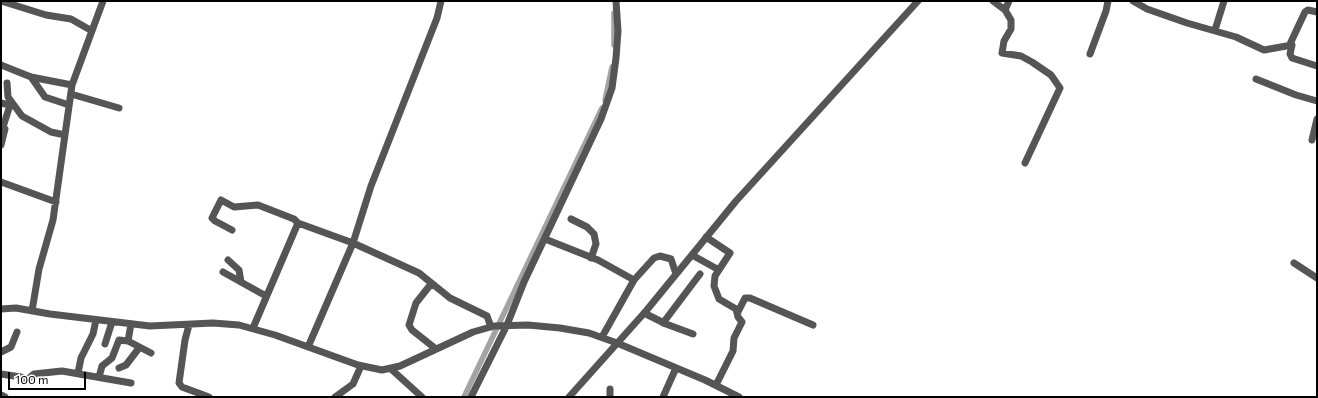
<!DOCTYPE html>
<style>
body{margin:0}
#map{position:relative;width:1318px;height:398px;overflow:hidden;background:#fff;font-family:Commissioner,sans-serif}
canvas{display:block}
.frame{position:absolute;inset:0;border:2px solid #000;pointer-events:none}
.scale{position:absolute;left:8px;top:372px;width:78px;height:18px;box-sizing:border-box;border:2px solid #000;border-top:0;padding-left:5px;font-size:12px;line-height:14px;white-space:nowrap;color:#000;-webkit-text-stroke:3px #fff;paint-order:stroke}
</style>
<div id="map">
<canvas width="1318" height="398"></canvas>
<div class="frame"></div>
<div class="scale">100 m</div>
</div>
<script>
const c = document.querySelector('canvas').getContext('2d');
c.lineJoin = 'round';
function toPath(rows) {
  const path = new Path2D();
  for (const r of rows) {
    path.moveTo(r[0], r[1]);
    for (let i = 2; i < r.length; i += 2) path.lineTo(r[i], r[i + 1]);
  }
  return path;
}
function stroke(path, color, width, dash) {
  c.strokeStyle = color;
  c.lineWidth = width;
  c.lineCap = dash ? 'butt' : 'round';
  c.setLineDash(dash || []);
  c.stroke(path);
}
const canal = toPath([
 [614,13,614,45],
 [605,100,612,67],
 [464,397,602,108]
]);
const minor = toPath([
 [1,1,46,15,71,19,92,31],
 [993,1,1005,10,1011,20,1011,29,1004,41,1002,53,1021,56,1032,62,1051,75,1060,88,1025,163],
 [1133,1,1147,9,1187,23,1236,37,1264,50,1292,45,1290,44,1305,12,1308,10,1317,12],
 [1005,10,1009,1],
 [1215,30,1224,1],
 [1292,45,1290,54,1292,58,1317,66],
 [1090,54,1106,11,1108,1],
 [1,65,31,77,72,85],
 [31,77,45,97,69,105],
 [1256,79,1296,95,1317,101],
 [7,83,8,97,22,116,51,132,65,135],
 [71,94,119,108],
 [1,103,10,105],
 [1312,140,1317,119],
 [1,145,5,129,3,127,11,102],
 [1,182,56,202],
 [571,219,587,227,594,234,596,244,591,258],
 [298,223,353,243,419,273,450,298,487,316,491,327],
 [232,230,215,221,212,218,221,200,234,207,258,205,294,219,298,223,253,328],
 [706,237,730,253,715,276,714,286,719,299,736,309,738,317,742,322,734,338,733,351,716,385],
 [545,239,598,260,634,280,602,337],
 [692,255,719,270],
 [228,260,239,270,241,282],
 [1294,263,1317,278],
 [223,272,266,296],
 [634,280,654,258,660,256,671,259,676,274],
 [431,284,416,303,409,325,412,330,436,349],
 [1,309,16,308,50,314,150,326,213,323,239,325,275,335,358,365,382,370,400,366,473,332,494,326,528,325,560,328,589,333,617,343,705,380,739,397],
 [32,311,39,269,53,220,72,85,103,1],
 [738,312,745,298,750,298,813,325],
 [644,313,666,324,693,334],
 [663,323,700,274],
 [189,325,185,340,179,383,182,387,209,397],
 [128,341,131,324],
 [105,344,112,322],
 [308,347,353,243,371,186,437,18,441,1],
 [1,352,11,347,17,332],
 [119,368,126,365,139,348],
 [391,369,422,397],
 [78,373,81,358,93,334,96,320],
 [1,374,21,377,27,380,34,374,62,371,131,383],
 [99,377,102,366,112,358,119,340,128,341,151,353],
 [610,389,610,397],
 [1,395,5,397],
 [335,397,353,384,361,366],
 [471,397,507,325,524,282,601,119,612,88,616,58,618,31,616,1],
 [569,397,646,311,736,201,918,1],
 [663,397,676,368]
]);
stroke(canal, '#a3a3a3', 5.5);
stroke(minor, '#555', 7);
</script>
